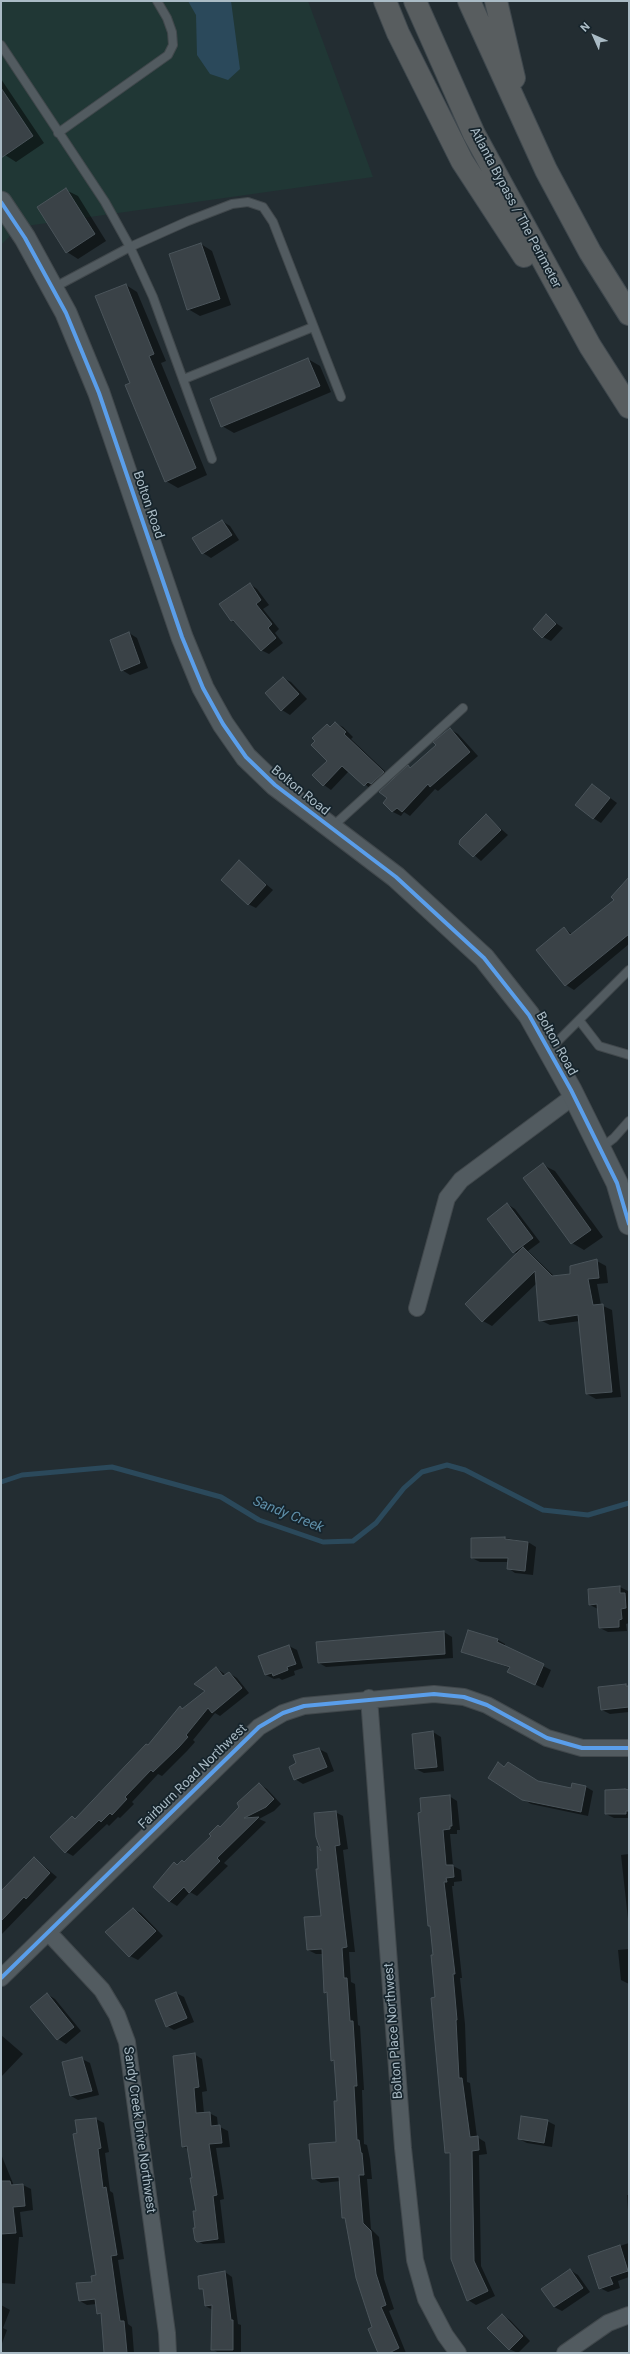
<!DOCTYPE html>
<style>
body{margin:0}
#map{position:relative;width:630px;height:2354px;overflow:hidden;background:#232d32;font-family:Roboto,sans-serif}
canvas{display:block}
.frame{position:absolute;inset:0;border:2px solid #aabbc5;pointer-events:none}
.north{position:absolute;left:574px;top:16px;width:40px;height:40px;-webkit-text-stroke:3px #16242c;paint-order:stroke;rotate:315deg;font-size:11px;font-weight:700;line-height:16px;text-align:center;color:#aabbc5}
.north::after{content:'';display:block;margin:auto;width:14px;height:18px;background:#aabbc5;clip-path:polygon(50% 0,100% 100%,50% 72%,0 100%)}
</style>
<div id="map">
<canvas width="630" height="2354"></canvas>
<div class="frame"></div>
<div class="north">N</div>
</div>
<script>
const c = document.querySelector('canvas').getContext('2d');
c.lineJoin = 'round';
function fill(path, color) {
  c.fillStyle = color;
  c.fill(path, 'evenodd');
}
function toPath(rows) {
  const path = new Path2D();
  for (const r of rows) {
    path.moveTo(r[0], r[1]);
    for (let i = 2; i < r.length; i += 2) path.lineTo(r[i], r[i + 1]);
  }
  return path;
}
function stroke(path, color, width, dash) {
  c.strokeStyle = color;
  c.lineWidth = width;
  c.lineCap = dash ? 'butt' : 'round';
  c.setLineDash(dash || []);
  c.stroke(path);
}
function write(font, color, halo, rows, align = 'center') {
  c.font = font + ' Roboto,sans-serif';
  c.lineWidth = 3.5;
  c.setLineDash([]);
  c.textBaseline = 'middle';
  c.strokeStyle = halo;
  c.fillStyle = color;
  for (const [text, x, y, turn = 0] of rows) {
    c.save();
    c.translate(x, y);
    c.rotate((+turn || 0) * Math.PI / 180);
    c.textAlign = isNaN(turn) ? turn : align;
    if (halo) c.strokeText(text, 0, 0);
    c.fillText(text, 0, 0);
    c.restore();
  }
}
const green = toPath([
 [1,1,308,1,373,177,19,227,1,245]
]);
const water = toPath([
 [188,1,231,1,240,69,228,80,210,74,197,55,196,15]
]);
const shadow = toPath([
 [1,79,44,143,16,162,5,155,1,150],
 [66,190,78,196,106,241,78,259,67,252],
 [201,244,212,251,231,305,200,316,188,309],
 [126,285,137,292,166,361,161,363,207,475,178,488,166,481,132,383],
 [308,359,320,366,331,392,234,433,222,426],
 [222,521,230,526,239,540,211,558,203,553],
 [250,584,257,589,269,605,263,609,279,629,275,633,283,643,269,654,261,650,239,625,232,621],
 [546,616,563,628,551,641,543,637],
 [129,633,137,638,148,668,130,675,122,670],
 [283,678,291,682,307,699,290,715,282,710,266,693],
 [335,723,343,727,353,737,351,739,391,777,372,790,349,771,331,790,324,785,328,761,327,725,331,727],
 [450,729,458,734,478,756,438,791,435,789,410,816,404,812,401,816,393,812,384,803,408,767,411,768,437,745],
 [593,785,617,803,601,823,593,818],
 [486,816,508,835,481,861,460,843],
 [239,861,273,890,256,908,248,904],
 [629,888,629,944,574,990,566,985,564,928,573,935],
 [543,1165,555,1171,603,1237,584,1250,572,1243,524,1178],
 [507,1204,515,1209,540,1242,528,1251,555,1277,571,1275,597,1261,606,1266,608,1283,597,1284,601,1305,612,1310,621,1397,596,1399,587,1394,580,1321,550,1325,540,1320,537,1283,492,1326,483,1321,518,1254,514,1252],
 [505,1538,528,1542,536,1547,533,1575,515,1573,508,1568,508,1562,480,1562,472,1558,472,1539],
 [620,1587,628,1591,629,1596,629,1623,626,1624,627,1631,608,1632,600,1628,598,1609,590,1605],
 [444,1632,452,1637,453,1658,326,1667,319,1663],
 [498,1640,505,1644,505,1647,551,1670,543,1688,516,1676,510,1668,462,1651],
 [289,1646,297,1650,303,1668,294,1671,295,1675,282,1680,279,1678,274,1679,266,1675,259,1657],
 [216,1668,226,1675,229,1673,237,1678,249,1693,220,1716,215,1713,193,1740,195,1742,187,1751,162,1776,158,1774,132,1802,134,1804,120,1818,118,1817,109,1826,107,1824,73,1856,66,1852,72,1817,76,1819,149,1746,180,1708,183,1710,206,1691],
 [626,1685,629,1687,629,1712,610,1714,602,1710,599,1688],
 [433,1732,441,1737,444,1771,424,1773,416,1769],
 [319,1749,327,1753,334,1771,303,1784,295,1779,297,1764,294,1755],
 [505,1768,539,1782,572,1789,586,1787,593,1791,588,1816,531,1804,523,1799],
 [259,1784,267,1789,281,1804,274,1811,259,1819,266,1822,224,1863,228,1866,197,1896,190,1892,177,1906,169,1901,178,1866,184,1863,240,1807],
 [629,1791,629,1818,614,1818,606,1814],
 [449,1796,457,1801,460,1830,457,1830,457,1834,450,1834,453,1866,461,1870,462,1881,454,1882,454,1886,452,1886,462,1978,460,1978,465,2024,467,2082,470,2083,477,2137,485,2142,487,2154,479,2155,481,2266,495,2296,476,2305,468,2300,451,2155,446,2152,434,1956,419,1814],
 [335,1812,343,1816,348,1849,343,1850,355,1952,349,1952,351,1982,355,1984,358,2025,360,2026,364,2090,362,2090,364,2144,367,2145,370,2159,372,2179,367,2179,371,2229,379,2237,384,2279,394,2309,389,2311,406,2353,380,2353,347,2220,343,2218,341,2181,321,2183,313,2178,337,2142,338,2102,335,2062,332,2060,328,1994,325,1992,323,1954,316,1954,308,1950,322,1917,318,1847,322,1850],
 [629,1854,629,1928,621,1855],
 [34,1858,57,1877,1,1935,1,1892],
 [133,1909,141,1913,163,1936,138,1960,130,1956],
 [629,1949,629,1984,621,1980,618,1950],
 [176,1993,184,1997,194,2022,174,2030,167,2026],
 [47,1994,55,1999,81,2031,66,2044,58,2039,32,2007],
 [1,2035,23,2054,1,2077],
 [194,2054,202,2059,207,2091,202,2092,204,2113,209,2113,217,2117,218,2126,228,2131,230,2147,216,2148,224,2199,220,2200,225,2243,203,2244,196,2240,194,2212,197,2212,193,2179,189,2150,183,2146],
 [82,2059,90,2063,99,2095,78,2100,71,2096],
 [96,2119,104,2123,109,2152,105,2153,110,2191,113,2193,124,2259,118,2260,128,2324,132,2327,134,2353,105,2353,102,2315,98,2313,97,2304,87,2305,80,2301,97,2276,78,2134],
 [547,2121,555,2125,552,2147,527,2143,519,2139],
 [1,2154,14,2186,23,2185,31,2189,33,2210,20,2212,23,2237,19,2237,15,2284,1,2283],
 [627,2195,629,2195,629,2211,628,2211],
 [629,2243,629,2277,618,2281,620,2288,608,2292,600,2288,589,2256],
 [570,2270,578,2275,590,2292,562,2311,554,2307],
 [225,2272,232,2277,238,2324,241,2325,241,2353,219,2353,212,2349,213,2310,205,2306,204,2290,200,2288],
 [1,2305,10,2310,3,2328,7,2330,1,2346],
 [502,2315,510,2320,530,2341,518,2353,509,2349]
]);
const stream = toPath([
 [1,1482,22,1475,112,1467,221,1497,259,1520,323,1542,353,1541,376,1523,404,1488,422,1472,447,1465,465,1470,543,1510,588,1515,629,1503]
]);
const building = toPath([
 [1,88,33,136,1,158,1,88],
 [66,188,95,234,66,253,37,207,66,188],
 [201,243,220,299,187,310,169,254,201,243],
 [126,284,154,354,149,356,196,468,165,482,125,385,130,383,95,296,126,284],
 [308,358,320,386,221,427,210,399,308,358],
 [222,520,232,535,202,554,192,538,222,520],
 [250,583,261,600,256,604,272,624,268,628,276,638,261,651,233,620,231,621,219,604,250,583],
 [546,614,556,624,542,638,533,629,546,614],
 [129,632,140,663,121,671,110,640,129,632],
 [283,677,299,694,281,711,265,693,283,677],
 [335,722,346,732,344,734,384,772,371,784,368,782,364,786,342,766,323,786,312,775,327,761,311,745,315,741,312,738,327,724,330,727,335,722],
 [450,728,470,752,430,787,428,784,402,812,397,808,392,812,383,803,387,798,379,792,408,765,410,768,436,745,433,742,450,728],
 [592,784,610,798,593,819,575,805,592,784],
 [486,814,501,830,473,857,459,844,460,840,486,814],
 [239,860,266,885,248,905,221,880,239,860],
 [629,877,629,934,565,986,536,950,564,927,570,935,614,900,611,897,629,877],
 [543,1163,591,1230,571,1244,523,1178,543,1163],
 [507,1203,533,1238,513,1253,487,1219,507,1203],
 [523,1247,552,1276,570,1274,570,1266,597,1259,599,1278,588,1279,593,1305,603,1304,612,1392,586,1394,578,1315,539,1321,535,1271,482,1322,465,1304,523,1247],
 [505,1537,505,1539,528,1542,525,1571,507,1569,508,1558,471,1558,471,1538,505,1537],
 [620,1586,620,1593,625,1593,626,1608,621,1609,622,1619,619,1620,619,1627,599,1628,597,1604,589,1605,588,1589,620,1586],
 [468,1630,498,1639,497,1642,544,1664,535,1685,507,1672,510,1667,461,1652,468,1630],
 [444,1631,445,1654,318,1663,316,1642,444,1631],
 [289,1645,296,1664,287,1667,288,1670,273,1676,272,1673,265,1675,258,1656,289,1645],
 [216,1667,223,1676,229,1672,242,1688,212,1713,208,1708,186,1735,188,1737,179,1747,153,1772,151,1770,125,1797,127,1799,112,1815,110,1813,101,1822,99,1820,65,1853,50,1837,72,1816,75,1819,146,1744,148,1745,180,1706,182,1709,205,1691,194,1684,216,1667],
 [626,1684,626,1686,629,1686,629,1707,601,1710,598,1687,626,1684],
 [433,1731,437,1767,415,1769,412,1734,433,1731],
 [319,1748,327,1767,294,1780,289,1767,296,1763,293,1755,319,1748],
 [498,1762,504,1767,508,1762,538,1781,571,1788,572,1783,586,1786,581,1812,522,1800,488,1778,498,1762],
 [259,1783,274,1799,266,1807,244,1818,259,1817,217,1858,220,1861,189,1893,184,1887,169,1902,153,1887,174,1862,177,1865,182,1860,184,1862,211,1836,209,1834,218,1825,220,1827,239,1807,237,1803,259,1783],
 [625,1789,629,1790,629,1811,626,1811,626,1814,605,1814,605,1790,625,1789],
 [450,1795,452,1826,450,1826,450,1829,443,1830,446,1865,453,1865,454,1877,446,1878,447,1882,444,1882,455,1974,453,1974,457,2020,456,2020,459,2078,462,2078,470,2137,478,2136,479,2150,472,2151,474,2261,488,2291,467,2301,451,2259,450,2153,445,2153,431,1998,435,1997,431,1955,433,1955,430,1926,428,1926,418,1813,421,1812,420,1798,450,1795],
 [336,1811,340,1845,335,1846,347,1947,342,1948,344,1978,347,1978,350,2021,353,2021,357,2086,354,2086,357,2140,359,2140,361,2153,362,2153,364,2175,359,2175,363,2223,371,2231,376,2274,386,2305,381,2307,399,2348,389,2353,378,2353,368,2329,372,2327,356,2278,345,2218,342,2218,339,2177,312,2179,309,2144,336,2142,334,2101,337,2101,334,2060,331,2061,327,1992,324,1993,322,1949,307,1950,304,1917,321,1916,316,1869,318,1869,317,1846,321,1851,316,1837,314,1813,336,1811],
 [34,1857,50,1873,26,1899,24,1897,1,1921,1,1891,34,1857],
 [133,1908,156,1931,129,1957,105,1932,133,1908],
 [176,1992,187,2018,166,2027,155,2000,176,1992],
 [47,1993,74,2027,57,2040,30,2007,47,1993],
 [195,2053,199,2087,194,2088,196,2113,210,2112,211,2126,220,2125,222,2143,209,2144,217,2195,213,2196,218,2239,197,2242,195,2240,193,2228,195,2228,193,2211,196,2211,190,2178,192,2178,187,2146,182,2147,173,2056,195,2053],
 [82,2057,92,2091,70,2096,62,2062,82,2057],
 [521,2116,548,2120,544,2143,518,2139,521,2116],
 [96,2118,101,2148,98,2149,103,2188,106,2187,117,2255,111,2256,120,2321,124,2321,127,2353,104,2353,101,2313,97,2314,95,2299,79,2301,76,2283,92,2282,91,2276,96,2275,73,2134,77,2133,75,2120,96,2118],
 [1,2181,10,2181,11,2185,23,2184,25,2206,13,2207,16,2233,1,2234,1,2181],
 [620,2245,628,2271,610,2277,613,2284,599,2289,588,2256,620,2245],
 [570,2269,583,2288,554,2307,541,2289,570,2269],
 [225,2271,231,2320,233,2320,233,2350,211,2350,212,2305,205,2306,203,2289,199,2289,198,2276,225,2271],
 [502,2314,523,2336,509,2350,487,2328,502,2314]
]);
const service = toPath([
 [1,45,105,202,130,247,153,297,212,459],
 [58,133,168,55,173,45,172,32,167,18,157,1],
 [53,288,130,247,188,221,232,204,248,202,263,207,273,222,341,397],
 [184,379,313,327],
 [332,827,463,708],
 [579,1020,599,1046,629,1055],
 [549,1050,629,970],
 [601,1148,614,1138,629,1121]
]);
const minor = toPath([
 [417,1308,447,1198,461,1180,574,1096],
 [369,1698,403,2148,415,2260,426,2299,445,2335,458,2353],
 [48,1932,102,1990,117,2015,127,2042,167,2333,168,2353],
 [1,1978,259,1727,283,1713,304,1706,434,1694,464,1697,487,1705,547,1738,582,1748,629,1748],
 [565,2353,608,2323,629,2315]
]);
const tertiary = toPath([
 [1,202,25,238,66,313,99,393,182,637,203,688,223,724,246,757,275,785,396,877,484,958,529,1015,571,1090,617,1183,629,1224]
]);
const motorway = toPath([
 [385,1,398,33,462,161,524,256],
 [415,1,474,134,590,346,629,407],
 [469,1,546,170,590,252,629,314],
 [496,1,514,78]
]);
const cycleway = toPath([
 [1,202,25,238,66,313,99,393,182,637,203,688,223,724,246,757,275,785,396,877,484,958,529,1015,571,1090,617,1183,629,1224],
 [1,1978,259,1727,283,1713,304,1706,434,1694,464,1697,487,1705,547,1738,582,1748,629,1748]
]);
const streetNames = [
 ["Atlanta Bypass / The Perimeter",515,208,62],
 ["Bolton Road",148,505,71],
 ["Bolton Road",300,791,39],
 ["Bolton Road",556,1044,61],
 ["Fairburn Road Northwest",193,1777,-44],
 ["Bolton Place Northwest",394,2031,-94],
 ["Sandy Creek Drive Northwest",139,2130,82]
];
const waterNames = [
 ["Sandy Creek",288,1515,22]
];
fill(green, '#203735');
fill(water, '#2b495b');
fill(shadow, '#0007');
stroke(stream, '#2b495b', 5);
fill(building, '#3a4247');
stroke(building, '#4a545a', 1);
stroke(service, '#41484c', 10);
stroke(minor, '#41484c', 18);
stroke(tertiary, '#41484c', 23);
stroke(motorway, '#3f484e', 24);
stroke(service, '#525b60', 8);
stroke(minor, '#525b60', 16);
stroke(tertiary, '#525b60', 21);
stroke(motorway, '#585d5f', 22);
stroke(cycleway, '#5a9eea', 4);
write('13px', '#aabbc5', '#16242c', streetNames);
write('italic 14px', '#5f8fa9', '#16242c', waterNames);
</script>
